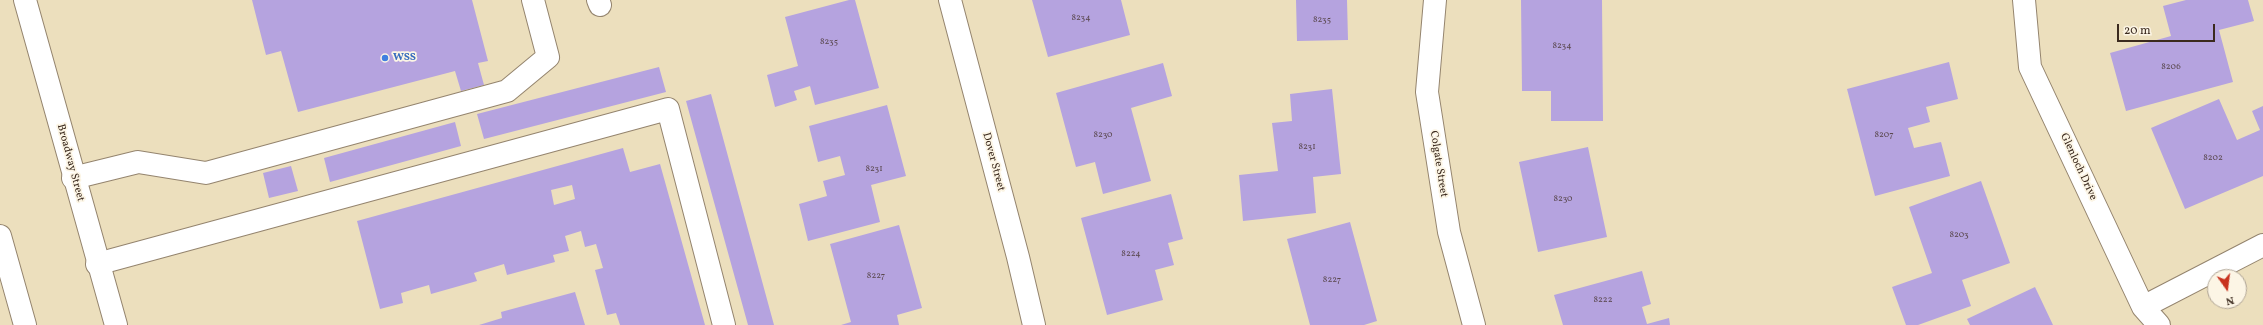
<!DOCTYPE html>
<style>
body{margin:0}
#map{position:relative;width:2263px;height:325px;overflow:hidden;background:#ecdfbd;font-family:Vollkorn,serif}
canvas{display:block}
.north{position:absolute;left:2207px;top:269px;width:40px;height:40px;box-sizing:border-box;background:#fcf5e5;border:1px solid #afa495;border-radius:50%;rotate:166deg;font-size:11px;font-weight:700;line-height:16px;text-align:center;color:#3b2a1e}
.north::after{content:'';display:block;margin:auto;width:14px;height:18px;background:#c8321e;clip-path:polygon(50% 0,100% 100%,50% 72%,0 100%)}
.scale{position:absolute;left:2117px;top:24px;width:98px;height:18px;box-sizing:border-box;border:2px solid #3b2a1e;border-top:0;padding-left:5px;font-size:12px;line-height:14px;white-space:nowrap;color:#3b2a1e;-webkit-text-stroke:3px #fcf5e5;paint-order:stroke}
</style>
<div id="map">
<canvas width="2263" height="325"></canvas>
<div class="north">N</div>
<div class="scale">20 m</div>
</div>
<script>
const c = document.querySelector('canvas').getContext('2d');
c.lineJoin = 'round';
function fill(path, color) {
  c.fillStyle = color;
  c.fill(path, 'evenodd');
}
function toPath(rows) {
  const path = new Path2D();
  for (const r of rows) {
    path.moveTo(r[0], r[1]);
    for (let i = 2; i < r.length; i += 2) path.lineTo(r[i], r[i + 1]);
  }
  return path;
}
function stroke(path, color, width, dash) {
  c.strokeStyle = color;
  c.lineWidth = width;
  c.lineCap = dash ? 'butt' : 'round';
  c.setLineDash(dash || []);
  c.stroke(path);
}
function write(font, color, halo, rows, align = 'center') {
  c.font = font + ' Vollkorn,serif';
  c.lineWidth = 3.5;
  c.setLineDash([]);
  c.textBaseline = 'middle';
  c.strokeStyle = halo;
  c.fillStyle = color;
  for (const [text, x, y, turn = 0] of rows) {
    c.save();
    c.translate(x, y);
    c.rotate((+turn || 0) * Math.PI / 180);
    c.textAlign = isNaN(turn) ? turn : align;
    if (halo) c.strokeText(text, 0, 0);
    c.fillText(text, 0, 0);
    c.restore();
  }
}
const building = toPath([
 [252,0,472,0,488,61,478,63,484,85,461,91,455,71,298,112,281,51,266,55],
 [849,0,855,0,879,88,815,105,810,86,794,91,797,100,775,107,767,75,798,66,785,17],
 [1032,0,1121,0,1130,35,1048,57],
 [1296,0,1347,0,1348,40,1297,41],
 [1521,0,1602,0,1603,121,1551,121,1551,91,1522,91],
 [2186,0,2248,0,2254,21,2219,30,2233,82,2126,111,2110,53,2171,36,2163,6],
 [1949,62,1958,99,1926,107,1930,122,1908,128,1914,148,1941,142,1950,176,1875,196,1847,89],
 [1163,63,1172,96,1131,108,1151,181,1103,194,1095,162,1076,167,1056,93],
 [659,67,666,92,484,139,477,114],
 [1332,89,1341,174,1313,177,1316,213,1243,221,1239,175,1278,171,1272,123,1292,121,1290,94],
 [711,94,774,325,748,325,686,101],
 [2219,99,2237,140,2260,130,2252,111,2263,106,2263,176,2185,209,2151,128],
 [887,105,906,176,871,185,880,222,808,241,799,204,827,196,823,181,845,175,840,156,818,162,809,126],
 [455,122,461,146,330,182,324,158],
 [1588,147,1607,237,1538,252,1519,162],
 [623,148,630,172,660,164,705,325,620,325,616,313,607,315,595,270,603,268,596,244,585,247,581,231,565,236,569,251,553,255,555,262,507,275,504,264,474,273,477,281,431,294,429,285,401,293,403,303,380,309,357,221],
 [572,185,575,199,554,205,551,190],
 [291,166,298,191,269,198,263,173],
 [1981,181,2010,263,1962,280,1971,306,1918,325,1906,325,1892,287,1932,273,1909,207],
 [1171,194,1183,239,1168,243,1174,265,1155,270,1163,300,1107,315,1081,218],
 [1350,222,1377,321,1364,325,1310,325,1287,239],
 [899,225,922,308,897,315,899,325,841,325,851,322,830,244],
 [1642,271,1651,304,1642,307,1647,324,1669,318,1670,325,1563,325,1554,295],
 [2035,287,2053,325,1970,325,1967,319],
 [575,292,585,325,479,325,502,318,501,312]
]);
const minor = toPath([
 [598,0,600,5],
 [950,0,1018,257,1034,325],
 [1435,0,1427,92,1449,232,1474,325],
 [2024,0,2030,67,2143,307,2159,325],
 [73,178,138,162,206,173,507,91,548,57,533,0],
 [97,264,668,109,724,325],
 [2143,307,2263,245]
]);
const major = toPath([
 [25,0,116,325],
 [0,236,25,325]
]);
const markers = [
 [385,58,4,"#3f7fe0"]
];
const numberNames = [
 ["8234",1081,18],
 ["8235",1322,20],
 ["8235",829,42],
 ["8234",1562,46],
 ["8206",2171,67],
 ["8230",1103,135],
 ["8207",1884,135],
 ["8231",1307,147],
 ["8202",2213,158],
 ["8231",874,169],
 ["8230",1563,199],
 ["8203",1959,235],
 ["8224",1131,254],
 ["8227",876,276],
 ["8227",1332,280],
 ["8222",1603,300]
];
const shopNames = [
 ["WSS",393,58]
];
const streetNames = [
 ["Dover Street",993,162,75],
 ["Broadway Street",70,163,75],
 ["Colgate Street",1438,164,81],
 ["Glenloch Drive",2078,167,65]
];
fill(building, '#b5a3df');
stroke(minor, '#94846e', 24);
stroke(major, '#94846e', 24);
stroke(minor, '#fff', 22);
stroke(major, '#fff', 22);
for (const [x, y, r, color] of markers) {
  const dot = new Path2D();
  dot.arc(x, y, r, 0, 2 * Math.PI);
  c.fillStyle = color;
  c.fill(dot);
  stroke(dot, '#fcf5e5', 1.5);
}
write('9px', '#5a484e', null, numberNames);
write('bold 11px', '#366cbe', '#fcf5e5', shopNames, 'left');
write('11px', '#3b2a1e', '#fcf5e5', streetNames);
</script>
